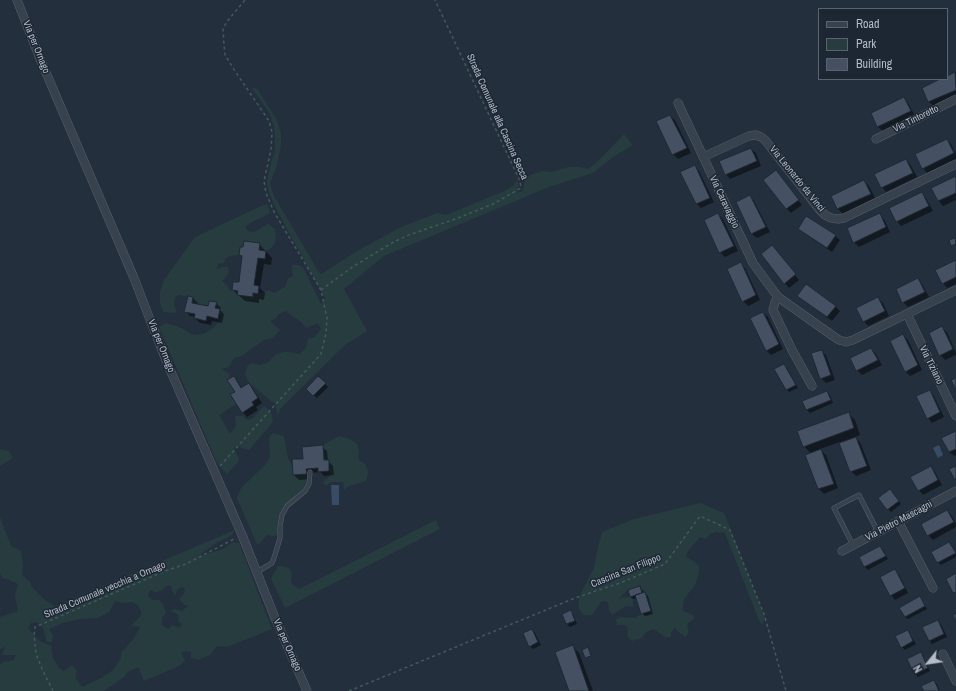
<!DOCTYPE html>
<style>
body{margin:0}
#map{position:relative;width:956px;height:691px;overflow:hidden;background:#242f3e;font-family:"Archivo Narrow",sans-serif}
canvas{display:block}
.legend{position:absolute;left:818px;top:8px;width:130px;height:72px;box-sizing:border-box;background:#1d2633;border:1px solid #59626f;margin:0;padding:5px 7px;list-style:none;font-size:12px;color:#b4bcc9}
.legend li{display:flex;align-items:center;gap:8px;height:20px}
.legend b{width:20px;border:1px solid #59626f}
.north{position:absolute;left:908px;top:643px;width:40px;height:40px;-webkit-text-stroke:3px #1d2633;paint-order:stroke;rotate:240deg;font-size:11px;font-weight:700;line-height:16px;text-align:center;color:#b4bcc9}
.north::after{content:'';display:block;margin:auto;width:14px;height:18px;background:#b4bcc9;clip-path:polygon(50% 0,100% 100%,50% 72%,0 100%)}
</style>
<div id="map">
<canvas width="956" height="691"></canvas>
<ul class="legend">
<li><b style="height:5px;background:#38414e"></b>Road</li>
<li><b style="height:11px;background:#263c3f"></b>Park</li>
<li><b style="height:11px;background:#455162"></b>Building</li>
</ul>
<div class="north">N</div>
</div>
<script>
const c = document.querySelector('canvas').getContext('2d');
c.lineJoin = 'round';
function fill(path, color) {
  c.fillStyle = color;
  c.fill(path, 'evenodd');
}
function toPath(rows) {
  const path = new Path2D();
  for (const r of rows) {
    path.moveTo(r[0], r[1]);
    for (let i = 2; i < r.length; i += 2) path.lineTo(r[i], r[i + 1]);
  }
  return path;
}
function stroke(path, color, width, dash) {
  c.strokeStyle = color;
  c.lineWidth = width;
  c.lineCap = dash ? 'butt' : 'round';
  c.setLineDash(dash || []);
  c.stroke(path);
}
function write(font, color, halo, rows, align = 'center') {
  c.font = font + ' "Archivo Narrow",sans-serif';
  c.lineWidth = 3;
  c.setLineDash([]);
  c.textBaseline = 'middle';
  c.strokeStyle = halo;
  c.fillStyle = color;
  for (const [text, x, y, turn = 0] of rows) {
    c.save();
    c.translate(x, y);
    c.rotate((+turn || 0) * Math.PI / 180);
    c.textAlign = isNaN(turn) ? turn : align;
    if (halo) c.strokeText(text, 0, 0);
    c.fillText(text, 0, 0);
    c.restore();
  }
}
const green = toPath([
 [251,87,257,89,277,120,281,134,281,144,277,165,270,184,274,196,320,274,323,273,357,251,401,227,437,213,446,215,502,192,513,186,517,180,518,182,518,189,517,193,523,191,525,179,533,174,542,171,551,172,568,167,580,167,588,169,597,162,624,134,633,145,616,155,593,173,549,187,384,256,344,289,367,331,345,345,280,409,278,416,275,404,249,383,245,374,247,367,251,363,259,365,267,363,275,355,283,352,289,352,299,354,306,348,308,339,315,337,321,329,318,323,306,328,300,321,292,316,286,311,279,314,275,319,270,321,280,330,273,338,264,340,240,357,234,358,229,367,221,369,229,373,230,377,227,380,235,392,230,395,236,404,219,415,230,434,236,426,235,416,243,416,247,420,252,419,264,406,271,412,273,422,249,450,242,448,238,445,234,448,239,459,238,462,227,474,217,463,159,327,166,323,177,326,194,335,205,333,213,328,218,323,221,317,219,314,220,309,215,308,216,302,209,301,208,306,192,303,193,297,178,295,175,298,174,304,177,313,163,312,160,303,160,291,164,280,195,237,261,206,267,204,270,212,269,214,250,223,245,227,248,231,254,232,268,224,275,229,276,236,275,243,271,248,266,251,240,247,239,255,229,256,225,259,224,263,218,264,217,269,224,267,228,267,229,272,226,277,222,281,227,285,230,291,232,290,238,291,237,295,252,297,253,293,258,294,269,290,274,293,285,287,288,278,293,276,292,271,292,265,299,265,304,269,321,304,325,298,275,207,269,193,267,181,272,159,275,151,275,132,274,126,269,112],
 [273,433,284,436,288,458,293,468,294,475,307,474,306,484,301,491,286,505,280,513,279,520,278,534,275,536,267,535,258,545,256,542,237,498,241,488,265,465,270,457,269,437],
 [339,436,350,439,357,444,359,452,358,457,360,461,365,464,367,468,368,474,366,481,349,486,344,490,343,482,334,482,329,483,326,486,323,482,330,476,329,460,324,460,323,445],
 [0,449,9,451,13,458,0,466],
 [700,503,724,513,765,618,762,625,758,618,725,533,716,532,710,534,706,539,700,537,687,552,686,557,694,561,699,566,699,573,695,585,684,599,683,605,683,611,693,615,694,619,688,623,687,627,689,632,686,637,681,634,675,628,671,632,671,637,665,637,654,629,646,632,642,638,632,641,627,636,628,628,625,625,617,625,616,619,621,617,635,618,641,614,648,616,651,611,645,592,642,593,640,587,628,590,619,598,630,597,633,600,633,607,626,606,612,615,609,610,608,602,602,601,592,615,583,615,579,609,578,605,579,599,583,589,594,568,597,551,602,532,634,519],
 [0,517,11,546,21,551,23,566,22,575,30,582,32,587,46,601,55,606,235,530,232,535,218,542,198,556,223,549,233,542,239,543,272,629,227,647,217,646,210,655,198,660,191,658,191,651,181,652,185,661,179,666,144,681,140,672,139,667,129,671,124,677,104,691,0,691,0,665,3,662,14,660,16,655,2,655,5,647,0,649,0,617,18,611,15,595,18,584,7,579,2,578,0,573],
 [168,585,172,587,172,591,175,595,178,589,182,587,185,588,184,594,179,599,184,605,189,605,182,611,174,609,171,611,177,614,179,616,178,621,182,624,180,628,173,625,168,629,162,625,162,618,166,613,163,604,159,600,152,600,148,596,150,590,155,592,161,591],
 [115,601,123,603,133,602,139,606,142,614,131,626,140,627,134,638,121,653,121,658,113,670,101,678,82,687,76,678,77,670,72,665,64,671,59,668,53,658,51,646,40,641,28,628,31,623,37,622,43,628,47,642,52,642,53,636,49,629,63,623,79,619,97,618,109,612],
 [436,520,440,529,285,608,271,579,278,566,283,566,289,568,292,573,291,580,292,584,299,589]
]);
const water = toPath([
 [939,445,943,455,938,458,933,448],
 [331,485,339,485,339,505,332,505]
]);
const shadow = toPath([
 [955,73,956,74,956,96,934,106,929,102,923,88,943,79,947,79,947,77],
 [904,98,908,103,915,116,883,131,878,127,872,114],
 [670,116,675,120,691,153,678,159,673,154],
 [947,140,951,144,956,154,956,159,927,173,923,168],
 [751,149,756,153,761,166,730,179,726,174],
 [906,160,910,164,917,177,886,192,882,187],
 [695,166,699,171,714,202,701,208,697,204,682,172],
 [780,176,802,205,791,213,787,209,765,180],
 [956,177,956,200,943,206,939,201,933,188],
 [864,181,869,186,875,198,843,214,838,209,832,196],
 [922,194,926,198,933,211,901,226,897,221],
 [750,196,754,201,770,232,757,238,752,234,737,202],
 [718,214,723,219,738,251,725,257,720,252],
 [879,214,884,219,890,232,859,247,854,242],
 [799,228,835,236,840,240,832,252,804,233],
 [259,244,272,258,271,265,264,264,260,288,265,293,264,300,259,299,259,303,245,301,233,290,240,284,243,258,240,255],
 [772,246,799,280,789,288,785,283],
 [956,261,956,284,947,288,943,283],
 [740,264,745,268,760,300,748,306,743,301],
 [918,279,922,284,929,297,908,307,903,302],
 [799,296,835,306,840,311,832,321,803,300],
 [188,297,193,298,198,303,197,305,209,307,216,303,221,308,220,310,224,314,222,323,212,321,211,325,200,323,195,318,195,317,190,316,186,311],
 [878,298,883,303,889,316,868,326,864,321],
 [763,313,768,317,783,349,771,355,766,350],
 [942,328,947,332,956,353,956,355,945,360,940,355],
 [903,335,908,340,922,370,910,376,905,371],
 [871,349,876,354,882,365,862,375,857,370],
 [821,351,826,355,835,380,826,383,821,378],
 [784,365,787,368,798,388,789,392,786,389],
 [234,377,238,382,242,388,249,384,253,389,262,403,256,407,258,410,247,417,243,412,236,392],
 [318,377,328,387,317,398,307,389],
 [930,391,934,396,944,417,932,423,928,418],
 [827,392,830,395,833,403,810,413,807,410,804,402],
 [848,413,855,420,860,435,855,437,860,442,871,470,856,476,851,471,840,442,820,449,826,455,838,488,824,494,819,489,807,455,811,454,804,446],
 [956,432,956,455,954,456,949,452,942,439],
 [322,447,327,451,328,461,333,466,334,475,324,476,320,472,311,473,311,479,299,480,294,475,293,460,304,460],
 [930,467,935,472,942,485,923,495,919,490],
 [893,493,901,504,891,512,879,499],
 [947,511,952,516,956,524,956,527,933,540,928,535],
 [949,543,952,546,956,553,956,557,941,565,938,562,933,552],
 [880,547,883,550,888,559,868,570,865,567,860,558],
 [894,570,899,575,908,593,895,600,891,595],
 [640,588,643,590,644,593,645,593,648,596,653,614,645,616,642,613,637,598,633,599,630,596],
 [920,598,922,601,927,609,908,619,905,617],
 [570,612,573,615,577,624,570,627,567,624,563,614],
 [938,621,941,624,947,637,932,644,930,641],
 [532,630,535,633,541,645,533,649,530,646],
 [907,631,910,634,916,644,905,650,902,647],
 [573,647,579,653,593,691,570,691],
 [920,654,923,656,930,671,918,677,915,674],
 [934,681,937,684,940,691,925,691]
]);
const building = toPath([
 [955,72,956,90,928,102,922,88,940,79,947,79,947,76,955,72],
 [904,97,911,111,877,127,871,113,904,97],
 [670,115,687,148,672,155,656,121,670,115],
 [947,139,954,153,922,169,915,154,947,139],
 [751,148,757,161,725,175,719,161,751,148],
 [906,159,913,173,881,188,874,174,906,159],
 [695,165,710,198,696,204,680,172,695,165],
 [776,170,799,200,786,209,763,180,776,170],
 [956,176,956,193,938,201,931,188,956,176],
 [864,180,871,194,837,209,831,196,864,180],
 [922,192,929,206,896,222,889,208,922,192],
 [750,195,766,227,751,234,736,202,750,195],
 [718,213,734,246,719,253,704,220,718,213],
 [880,213,886,227,853,243,847,228,880,213],
 [806,216,836,235,827,248,798,229,806,216],
 [955,238,956,244,951,246,949,240,955,238],
 [244,241,260,243,259,250,266,251,265,259,258,258,254,285,259,286,258,294,253,293,253,297,237,295,238,291,232,290,233,282,239,282,242,256,239,255,240,247,243,247,244,241],
 [772,245,796,274,784,284,761,254,772,245],
 [956,260,956,277,942,284,935,270,956,260],
 [741,262,756,295,742,302,727,269,741,262],
 [918,278,925,292,902,303,896,289,918,278],
 [806,284,836,306,827,317,797,296,806,284],
 [188,296,193,297,192,303,208,306,209,301,217,302,215,308,220,309,218,319,207,316,206,321,194,318,195,314,184,312,188,296],
 [878,297,885,311,863,322,856,308,878,297],
 [763,312,779,344,766,351,750,318,763,312],
 [942,326,953,349,939,356,929,333,942,326],
 [903,334,918,365,905,372,890,341,903,334],
 [871,348,878,360,856,371,850,358,871,348],
 [822,350,831,375,820,379,811,353,822,350],
 [784,364,796,385,786,390,774,369,784,364],
 [234,376,241,388,249,383,258,398,252,402,254,405,242,413,230,394,235,392,227,380,234,376],
 [318,376,326,383,313,396,306,389,318,376],
 [956,378,956,390,951,380,956,378],
 [930,390,940,412,927,419,916,396,930,390],
 [827,391,831,400,806,410,802,401,827,391],
 [849,412,854,428,803,447,797,431,849,412],
 [956,431,956,449,949,452,941,438,956,431],
 [856,437,867,466,850,472,839,443,856,437],
 [323,445,324,460,329,460,329,471,318,472,318,468,306,469,307,474,293,475,292,459,303,459,302,447,323,445],
 [821,449,834,484,818,489,805,455,821,449],
 [931,466,938,480,918,491,910,477,931,466],
 [956,466,956,479,955,480,949,469,956,466],
 [890,489,899,501,887,510,878,498,890,489],
 [947,510,954,522,927,536,921,524,947,510],
 [949,542,956,553,937,563,931,552,949,542],
 [880,546,886,556,864,567,859,557,880,546],
 [895,569,905,588,890,596,880,577,895,569],
 [956,573,956,592,953,593,946,579,956,573],
 [640,586,642,593,630,597,628,590,640,586],
 [645,592,651,611,641,614,635,595,645,592],
 [920,596,925,606,905,617,899,608,920,596],
 [571,610,575,621,566,624,562,614,571,610],
 [956,613,956,623,953,615,956,613],
 [938,620,944,634,929,641,922,627,938,620],
 [532,629,538,642,529,647,523,633,532,629],
 [908,630,913,641,901,648,895,636,908,630],
 [573,645,589,691,569,691,555,652,573,645],
 [588,647,591,656,585,658,582,650,588,647],
 [921,652,928,668,914,674,907,659,921,652],
 [934,680,939,691,924,691,921,686,934,680]
]);
const path = toPath([
 [321,290,351,268,390,244,406,236,458,218,493,204,521,188,520,181,435,0],
 [220,466,321,354,326,333,327,318,321,290,274,212,266,193,264,181,271,150,272,132,269,121,233,68,225,55,224,45,223,28,229,19,245,0],
 [53,691,43,671,36,654,34,635,35,627,165,571,186,564,236,538],
 [349,691,575,598,620,583,665,564,700,516,730,530,764,614,786,691]
]);
const service = toPath([
 [853,545,834,508,859,495,878,532],
 [257,572,272,563,274,558,280,538,280,527,282,515,287,506,305,491,309,484,310,472]
]);
const minor = toPath([
 [17,0,41,61,134,278,149,317,168,365,242,535,275,618,307,691],
 [678,103,753,263,758,270,778,297,833,336,839,340,846,342,853,340,956,290],
 [876,139,956,99],
 [703,157,749,136,756,135,761,137,765,140,819,209,825,215,831,218,838,219,844,218,956,164],
 [778,297,775,302,773,310,792,350,812,386],
 [907,314,956,416],
 [898,521,933,588],
 [842,551,956,491],
 [943,654,956,681]
]);
const streetNames = [
 ["Via per Ornago",36,47,68],
 ["Strada Comunale alla Cascina Secca",497,117,66],
 ["Via Tintoretto",916,119,-26],
 ["Via Leonardo da Vinci",797,179,51],
 ["Via Caravaggio",724,202,65],
 ["Via per Ornago",161,346,68],
 ["Via Tiziano",931,365,64],
 ["Via Pietro Mascagni",899,521,-28],
 ["Cascina San Filippo",626,571,-22],
 ["Strada Comunale vecchia a Ornago",105,590,-23],
 ["Via per Ornago",287,645,66]
];
fill(green, '#263c3f');
fill(water, '#394c67');
fill(shadow, '#0007');
fill(building, '#455162');
stroke(building, '#1f2835', 1);
stroke(service, '#565f6c', 5);
stroke(minor, '#565f6c', 9);
stroke(path, '#44595c', 1.5, [3, 3]);
stroke(service, '#38414e', 4);
stroke(minor, '#38414e', 8);
write('10px', '#b4bcc9', '#1d2633', streetNames);
</script>
